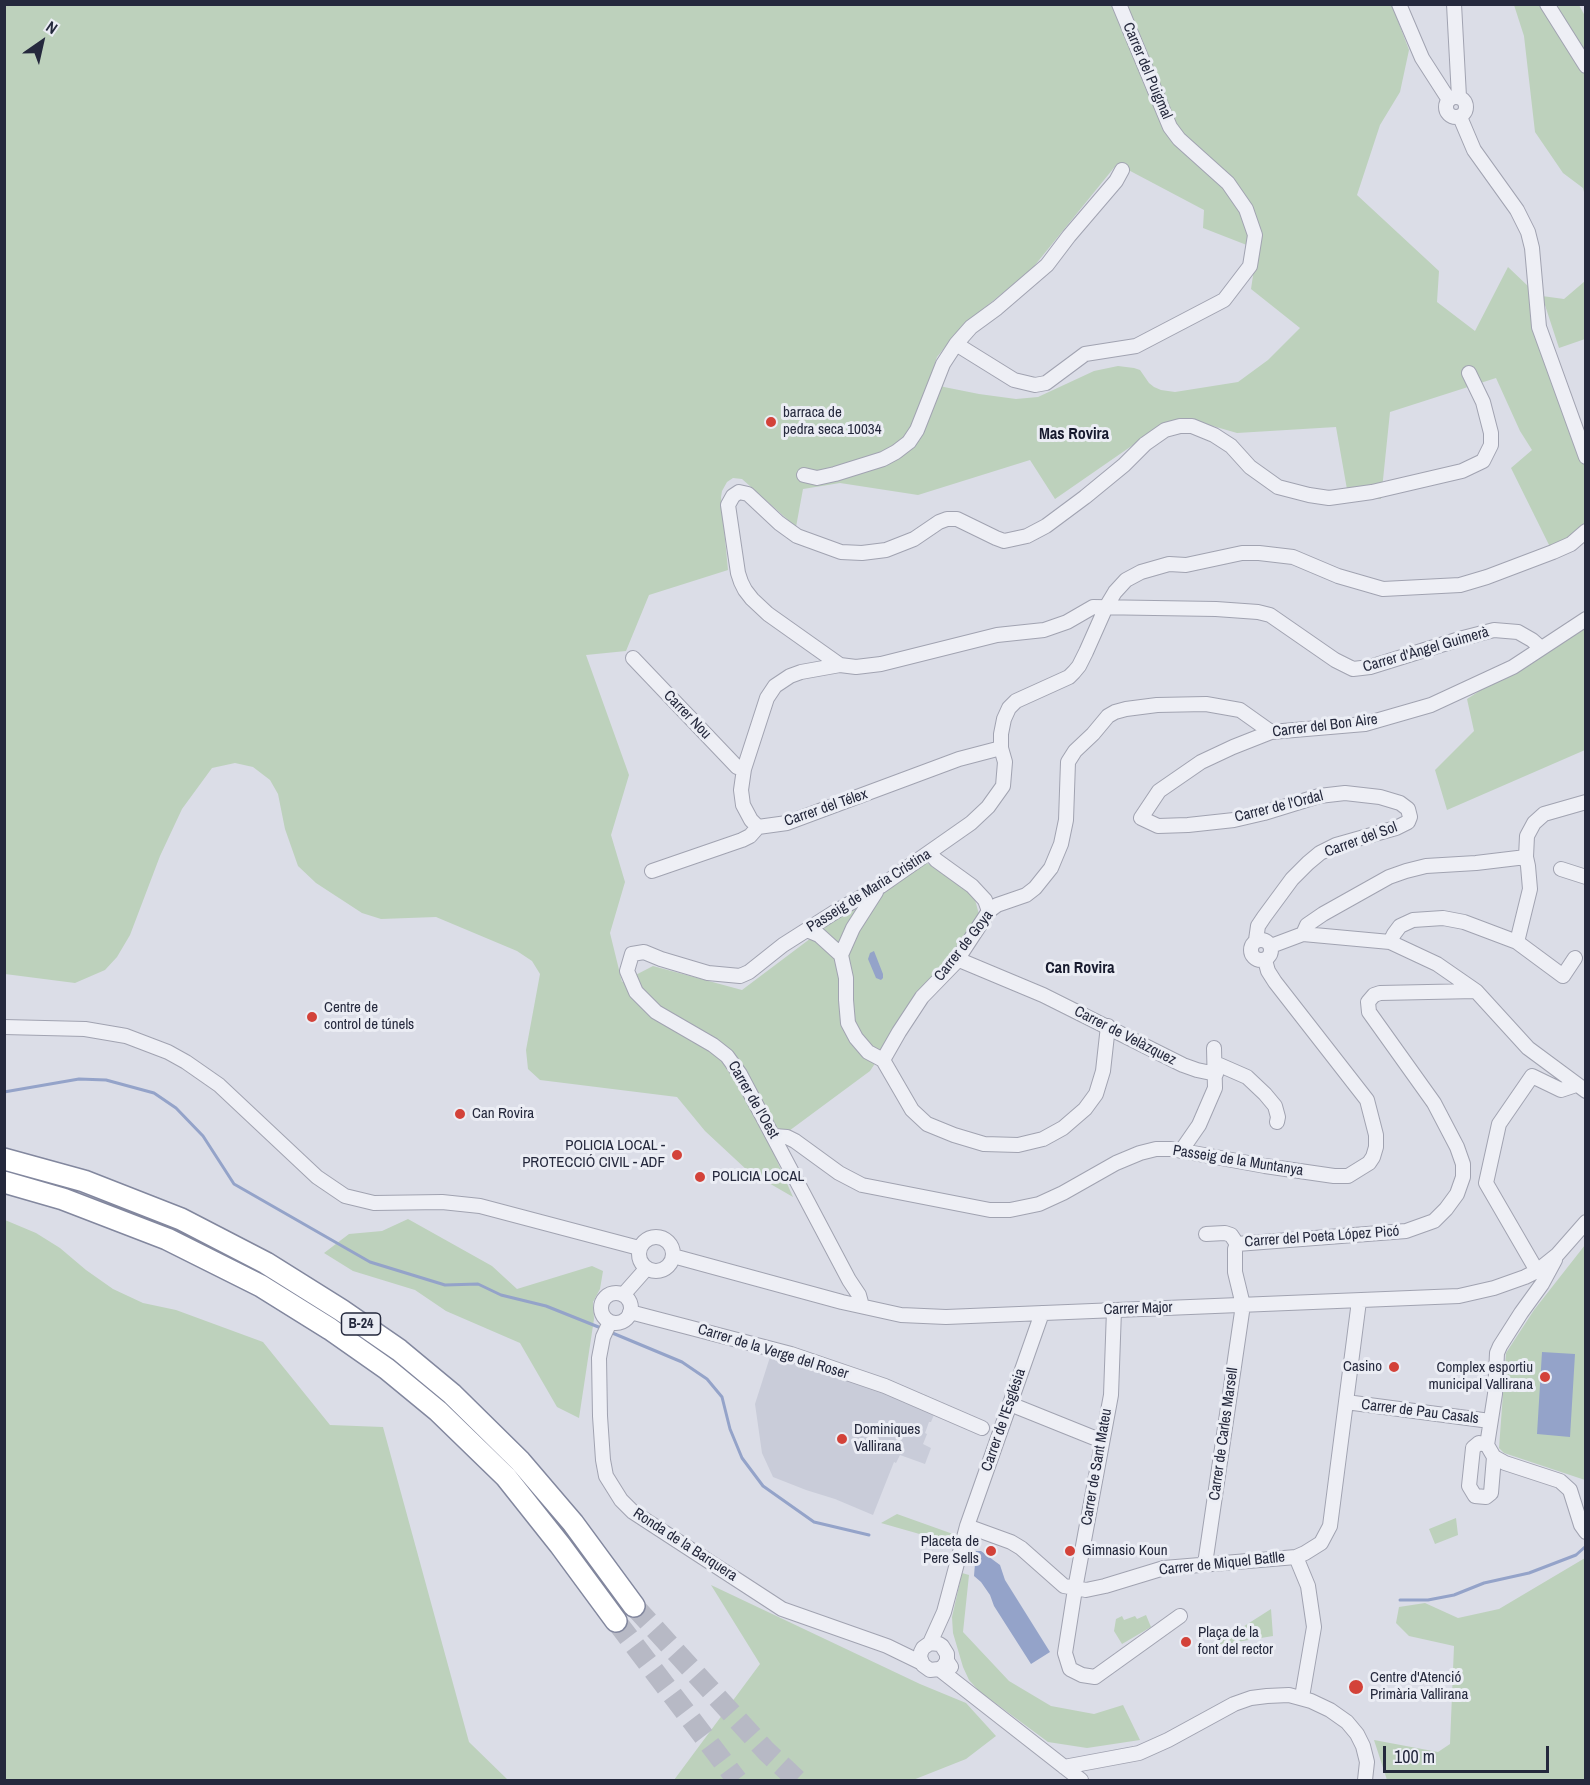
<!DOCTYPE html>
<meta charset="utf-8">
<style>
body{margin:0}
#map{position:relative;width:1590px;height:1785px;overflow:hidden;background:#dbdde7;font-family:"Archivo Narrow",sans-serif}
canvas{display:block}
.frame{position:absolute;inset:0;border:6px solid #25293d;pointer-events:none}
.north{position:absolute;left:12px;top:12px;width:60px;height:60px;-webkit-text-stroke:4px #ebedf4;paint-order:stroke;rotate:34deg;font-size:16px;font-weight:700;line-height:24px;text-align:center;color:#25293d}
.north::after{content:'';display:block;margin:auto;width:21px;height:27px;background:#25293d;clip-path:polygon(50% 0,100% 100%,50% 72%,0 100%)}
.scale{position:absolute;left:1383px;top:1746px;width:166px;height:27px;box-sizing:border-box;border:3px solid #25293d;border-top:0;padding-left:8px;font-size:18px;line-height:21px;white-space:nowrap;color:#25293d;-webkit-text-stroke:4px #ebedf4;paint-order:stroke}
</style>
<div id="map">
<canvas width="1590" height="1785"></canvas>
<div class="frame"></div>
<div class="north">N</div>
<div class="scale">100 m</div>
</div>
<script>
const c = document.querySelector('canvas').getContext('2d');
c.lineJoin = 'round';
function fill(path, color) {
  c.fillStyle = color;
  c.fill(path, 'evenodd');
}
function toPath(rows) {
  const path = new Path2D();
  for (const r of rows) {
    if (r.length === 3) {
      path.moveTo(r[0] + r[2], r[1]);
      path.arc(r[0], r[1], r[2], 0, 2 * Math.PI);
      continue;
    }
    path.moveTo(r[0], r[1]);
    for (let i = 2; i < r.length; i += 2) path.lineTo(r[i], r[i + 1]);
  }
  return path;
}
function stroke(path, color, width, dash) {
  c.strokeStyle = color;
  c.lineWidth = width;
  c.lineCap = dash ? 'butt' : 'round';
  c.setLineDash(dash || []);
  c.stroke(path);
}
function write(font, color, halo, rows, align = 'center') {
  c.font = font + ' "Archivo Narrow",sans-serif';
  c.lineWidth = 6;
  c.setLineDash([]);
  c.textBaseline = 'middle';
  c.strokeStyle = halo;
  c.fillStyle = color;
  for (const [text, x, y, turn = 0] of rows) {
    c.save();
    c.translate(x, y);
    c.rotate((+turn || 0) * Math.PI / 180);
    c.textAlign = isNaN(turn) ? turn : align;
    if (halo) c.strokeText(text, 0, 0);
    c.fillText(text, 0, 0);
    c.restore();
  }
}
const built = toPath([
 [770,1357,837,1375,935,1412,931,1422,929,1422,925,1433,927,1434,923,1444,931,1448,925,1464,900,1455,896,1463,894,1462,873,1515,835,1499,806,1490,773,1477,762,1453,755,1404]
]);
const green = toPath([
 [5,5,1392,5,1409,50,1400,92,1380,125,1357,195,1439,271,1437,302,1475,331,1508,267,1529,287,1585,456,1585,524,1552,551,1511,468,1532,450,1520,431,1496,378,1390,412,1381,499,1348,495,1336,427,1237,433,1185,418,1159,427,1055,499,1030,460,918,495,840,483,803,489,796,527,742,479,733,478,727,482,722,491,721,497,728,570,649,595,626,651,586,655,629,775,611,835,625,882,610,933,622,982,653,966,742,990,835,920,927,863,974,896,980,918,958,958,922,992,870,1071,770,1145,793,1197,748,1171,705,1131,677,1097,540,1080,528,1069,526,1050,540,974,532,961,517,951,436,917,381,919,362,913,316,883,298,866,285,829,278,794,270,780,253,767,235,763,212,768,182,809,160,856,130,935,117,957,105,970,75,983,5,974],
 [1117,164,1204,210,1203,228,1257,249,1251,289,1300,328,1268,360,1238,382,1175,392,1161,390,1154,387,1149,383,1140,370,1134,368,1118,366,1094,371,1038,397,1016,399,979,394,944,387,929,381,937,357,953,337,962,326,1031,270],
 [1514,5,1579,5,1585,16,1585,196,1583,188,1563,173,1535,132,1524,36],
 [1585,281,1585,339,1559,348,1542,296,1564,299],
 [1585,619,1585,750,1447,810,1435,770,1474,731,1467,699,1541,651],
 [408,1219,492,1266,517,1289,592,1266,603,1271,600,1289,593,1302,594,1319,579,1418,557,1407,520,1343,446,1311,415,1290,353,1271,324,1253,349,1234,382,1231],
 [5,1220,36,1233,60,1248,86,1270,113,1289,143,1303,176,1310,263,1342,330,1425,383,1427,469,1742,508,1780,5,1780],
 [1585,1245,1585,1480,1504,1453,1499,1448,1506,1353,1534,1310],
 [897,1514,953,1534,951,1543,881,1523],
 [1456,1518,1458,1535,1435,1544,1429,1529],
 [1585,1558,1585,1780,1387,1780,1374,1740,1438,1752,1450,1744,1454,1646,1409,1636,1396,1623,1399,1607,1425,1603,1458,1618,1499,1609],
 [962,1573,969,1575,963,1632,1009,1681,1051,1706,1094,1714,1123,1705,1140,1740,1087,1748,1048,1742,979,1691,969,1680,963,1667,953,1633,952,1617],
 [711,1585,920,1684,966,1703,996,1736,966,1759,913,1780,674,1780,760,1664],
 [1271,1609,1273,1636,1213,1646],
 [1146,1615,1151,1627,1122,1644,1114,1631,1116,1619,1122,1616,1124,1620,1135,1616,1137,1619]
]);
const water = toPath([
 [874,951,883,974,883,978,881,980,876,978,868,959,870,953],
 [1542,1352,1575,1354,1570,1437,1537,1434],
 [976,1551,981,1551,1000,1565,1005,1580,1050,1652,1031,1664,994,1606,990,1595,981,1582,974,1576]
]);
const stream = toPath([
 [4,1092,79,1079,106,1080,154,1093,176,1108,203,1136,234,1184,370,1262,445,1285,478,1284,501,1295,546,1306,601,1328],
 [610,1332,682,1362,707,1379,722,1397,730,1429,742,1458,763,1486,814,1522,869,1535],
 [1400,1600,1428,1600,1454,1595,1484,1583,1529,1573,1576,1555,1586,1546]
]);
const highwayTunnel = toPath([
 [634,1606,766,1751,797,1780],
 [616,1621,737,1780]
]);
const minor = toPath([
 [1399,4,1422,58,1449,100],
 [1454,4,1459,97],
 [1547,4,1586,66],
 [1456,107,10],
 [1460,117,1474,150,1517,210,1528,232,1532,248,1539,327,1586,457],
 [956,344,1014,380,1035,385,1046,383,1085,354,1136,346,1224,300,1250,266,1255,235,1246,209,1228,183,1179,139,1170,127,1119,4],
 [1469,373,1483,402,1491,433,1491,445,1483,461,1462,471,1372,492,1329,498,1309,495,1278,487,1250,467,1231,446,1214,435,1192,426,1180,426,1165,430,1145,444,1124,465,1085,497,1046,526,1027,536,1004,541,996,538,957,519,947,519,939,522,914,539,886,550,862,553,841,552,797,536,779,523,748,494,739,492,733,496,728,505,738,573,741,582,745,590,752,599,768,614,840,665,856,667,881,664,997,635,1044,630,1067,622,1093,607,1216,609,1258,612,1270,615,1335,660,1353,669,1370,667,1463,638,1494,630,1518,632,1532,640,1541,648],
 [804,475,817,478,835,474,883,459,896,452,909,442,917,430,943,364,956,344,971,327,997,308,1047,265,1069,236,1116,181,1122,170],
 [633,658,737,767,744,769],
 [840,665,801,672,790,676,775,686,767,698,744,769,741,790,743,805,751,820,758,827,787,823,959,759,1001,748],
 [930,853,936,860,972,886,985,900,989,911],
 [1561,869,1586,877],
 [652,871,742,840,750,836,758,827],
 [807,930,819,935,841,955,846,978,846,1000,848,1023,856,1038,868,1052,883,1060,912,1110,927,1124,954,1135,984,1144,1018,1145,1043,1139,1063,1128,1085,1109,1096,1094,1103,1071,1108,1026],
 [1303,934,1307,925,1323,914,1389,877,1406,871,1426,866,1476,863,1526,857],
 [1261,950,10],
 [1256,940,1258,926,1264,917,1292,879,1308,863,1320,853,1336,845,1396,828,1408,822,1410,817,1408,809,1400,803,1380,797,1345,793,1319,796,1264,813,1234,820,1188,825,1158,826,1141,818,1159,791,1201,762,1233,747,1271,732,1365,724,1431,705,1513,667,1586,619],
 [1390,942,1394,934,1400,926,1413,920,1443,918,1464,922,1517,942,1563,976,1575,958],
 [1517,942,1530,889,1528,866,1526,857,1527,836,1534,823,1544,814,1586,802],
 [1271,946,1303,934,1390,942,1437,964,1476,991,1528,1048,1586,1091],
 [841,955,853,928,876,892],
 [957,959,1043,995,1183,1065,1197,1070,1216,1074],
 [4,1027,85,1029,126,1036,168,1052,186,1062,219,1085,317,1177,345,1196,374,1203,442,1202,480,1206,639,1248],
 [883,1060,899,1032,922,997,955,963,989,911,997,905,1026,895,1035,888,1051,868,1061,844,1066,820,1068,762,1075,751,1093,734,1108,716,1115,712,1126,709,1157,705,1206,704,1240,710,1271,732],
 [1215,1063,1247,1077,1265,1094,1275,1106,1278,1117,1277,1122],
 [774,1136,787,1137,795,1141,839,1173,862,1185,990,1210,1010,1210,1039,1204,1063,1193,1116,1163,1140,1153,1156,1149,1171,1149,1265,1166,1334,1176,1348,1176,1369,1163,1373,1157,1376,1147,1376,1135,1367,1100,1275,982,1268,971,1265,960],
 [1181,1151,1199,1125,1215,1088,1214,1048],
 [1206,1234,1225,1233,1231,1235,1237,1244],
 [656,1254,17],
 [1237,1244,1406,1231,1434,1221,1446,1209,1457,1194,1463,1177,1463,1164,1457,1147,1434,1103,1369,1012,1368,1002,1374,995,1380,993,1476,991],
 [673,1256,842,1302,901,1315,946,1317,1459,1296,1494,1288,1525,1277,1537,1271,1557,1255,1586,1222],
 [1555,1260,1542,1284,1521,1313,1500,1346,1497,1353,1495,1394,1487,1445,1494,1457,1505,1463,1560,1481,1570,1490,1581,1525,1586,1532],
 [1537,1271,1486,1183,1499,1124,1532,1076,1561,1090,1576,1085],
 [616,1308,15],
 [623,1295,646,1269],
 [862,1306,859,1295,849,1280,740,1074,727,1056,713,1045,656,1012,636,992,627,971,632,954,644,952,661,959,708,973,740,976,749,972,783,945,838,910,881,886,971,823,988,807,1003,786,1005,762,1001,748,1001,734,1004,719,1009,708,1016,701,1069,677,1074,672,1079,666,1086,652,1106,607,1115,592,1126,580,1141,572,1169,564,1186,565,1242,553,1259,553,1293,557,1338,576,1383,589,1460,585,1487,577,1553,552,1571,544,1586,531],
 [1114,1310,1111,1395,1075,1589,1065,1653,1070,1669,1082,1675,1095,1677,1180,1616],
 [630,1312,791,1354,885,1386,982,1428],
 [610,1322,603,1337,599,1358,600,1416,603,1460,606,1476,621,1500,633,1512,782,1609,887,1646,922,1663],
 [1346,1402,1490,1421],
 [1010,1404,1102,1441],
 [1487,1445,1479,1443,1473,1448,1469,1486,1475,1496,1486,1497,1491,1493,1494,1457],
 [967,1526,1011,1542,1021,1548,1064,1586,1086,1590,1105,1586,1164,1568,1296,1557,1305,1553,1321,1543,1330,1526,1359,1301],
 [1296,1557,1308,1586,1314,1627,1302,1697],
 [1205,1564,1243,1305,1235,1272,1235,1249,1237,1244],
 [930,1643,939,1644,942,1646,947,1654,947,1661,951,1667],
 [947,1661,943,1667,939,1669,930,1670,923,1665,920,1657,921,1652,923,1648,930,1643,944,1612,967,1526,1042,1313],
 [939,1669,1081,1780],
 [1064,1767,1139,1753,1168,1740,1234,1704,1251,1698,1267,1696,1289,1695,1311,1701,1330,1710,1347,1722,1357,1734,1363,1746,1367,1762,1365,1780]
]);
const highway = toPath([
 [4,1159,84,1181,181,1219,266,1263,341,1310,399,1350,452,1394,520,1461,573,1523,634,1606],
 [4,1182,63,1199,167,1239,261,1286,330,1329,387,1369,438,1411,506,1477,560,1545,616,1621]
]);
const markers = [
 [771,422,6,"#d34239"],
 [312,1017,6,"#d34239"],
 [460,1114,6,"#d34239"],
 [677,1155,6,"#d34239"],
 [700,1177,6,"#d34239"],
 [1394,1367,6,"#d34239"],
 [1545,1377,6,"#d34239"],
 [842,1439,6,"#d34239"],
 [991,1551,6,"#d34239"],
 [1070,1551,6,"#d34239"],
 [1186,1642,6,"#d34239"],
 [1356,1687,8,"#d34239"]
];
const shields = [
 [361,1324,39]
];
const shieldNames = [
 ["B-24",361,1324]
];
const streetNames = [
 ["Carrer del Puigmal",1147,71,67],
 ["Carrer d'Àngel Guimerà",1426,650,-16],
 ["Carrer Nou",687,715,46],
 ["Carrer del Bon Aire",1325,726,-7],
 ["Carrer de l'Ordal",1279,807,-14],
 ["Carrer del Télex",826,808,-19],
 ["Carrer del Sol",1361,840,-20],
 ["Passeig de Maria Cristina",869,891,-32],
 ["Carrer de Goya",964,946,-52],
 ["Carrer de Velàzquez",1125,1036,27],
 ["Carrer de l'Oest",753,1100,60],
 ["Passeig de la Muntanya",1238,1161,9],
 ["Carrer del Poeta López Picó",1322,1237,-4],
 ["Carrer Major",1138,1309,-2],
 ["Carrer de la Verge del Roser",773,1352,17],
 ["Carrer de Pau Casals",1420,1412,7],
 ["Carrer de l'Església",1004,1420,-71],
 ["Carrer de Carles Marsell",1224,1434,-82],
 ["Carrer de Sant Mateu",1097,1467,-80],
 ["Ronda de la Barquera",685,1545,33],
 ["Carrer de Miquel Batlle",1222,1564,-6]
];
const poiNames = [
 ["barraca de",783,413],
 ["pedra seca 10034",783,430],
 ["Centre de",324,1008],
 ["control de túnels",324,1025],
 ["Can Rovira",472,1114],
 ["POLICIA LOCAL -",665,1146,"right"],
 ["PROTECCIÓ CIVIL - ADF",665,1163,"right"],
 ["POLICIA LOCAL",712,1177],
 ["Casino",1382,1367,"right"],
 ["Complex esportiu",1533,1368,"right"],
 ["municipal Vallirana",1533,1385,"right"],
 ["Dominiques",854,1430],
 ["Vallirana",854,1447],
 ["Placeta de",979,1542,"right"],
 ["Pere Sells",979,1559,"right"],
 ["Gimnasio Koun",1082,1551],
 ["Plaça de la",1198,1633],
 ["font del rector",1198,1650],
 ["Centre d'Atenció",1370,1678],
 ["Primària Vallirana",1370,1695]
];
const neighbourhoodNames = [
 ["Mas Rovira",1074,435],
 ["Can Rovira",1080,969]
];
fill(built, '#c9ccd9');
fill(green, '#bdd1bc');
fill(water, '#94a3c9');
stroke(stream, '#94a3c9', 3);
stroke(highwayTunnel, '#b7b9c5', 21, [21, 10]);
stroke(minor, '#a1a3b1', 16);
stroke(highway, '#82879e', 24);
stroke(minor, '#eeeff5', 14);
stroke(highway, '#fff', 21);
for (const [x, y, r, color] of markers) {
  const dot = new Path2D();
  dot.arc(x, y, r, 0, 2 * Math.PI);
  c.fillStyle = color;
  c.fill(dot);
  stroke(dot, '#ebedf4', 2);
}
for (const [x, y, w] of shields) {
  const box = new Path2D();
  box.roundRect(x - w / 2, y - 11, w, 22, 4.5);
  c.fillStyle = '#ebedf4';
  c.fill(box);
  stroke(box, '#25293d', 1.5);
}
write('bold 14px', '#25293d', null, shieldNames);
write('15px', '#25293d', '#ebedf4', streetNames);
write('15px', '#25293d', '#ebedf4', poiNames, 'left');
write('bold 16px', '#171a2e', '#ebedf4', neighbourhoodNames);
</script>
